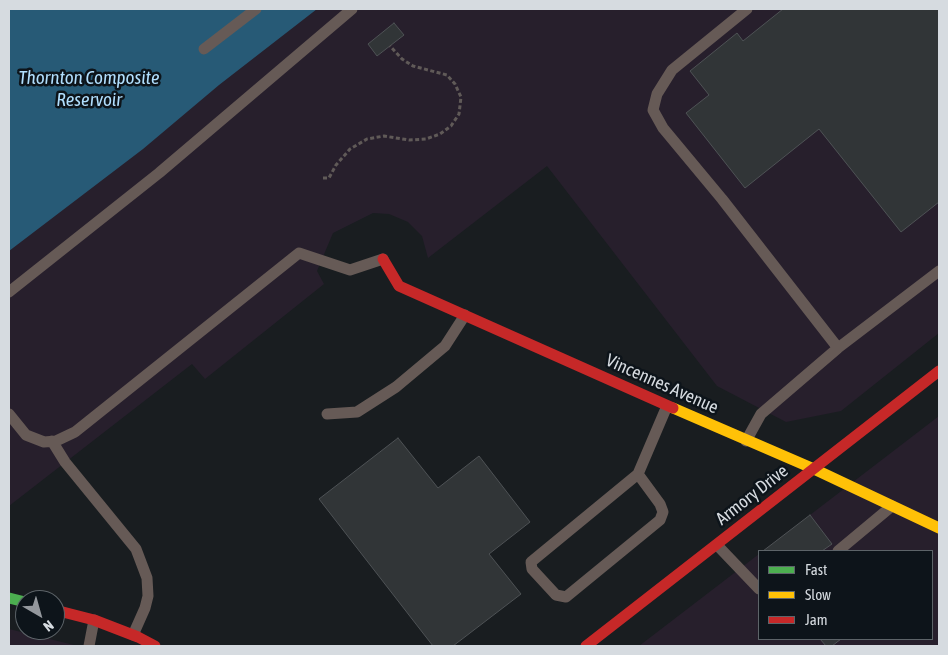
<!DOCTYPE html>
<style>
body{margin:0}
#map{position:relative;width:948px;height:655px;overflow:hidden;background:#191d20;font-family:"Asap Condensed",sans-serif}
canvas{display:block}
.frame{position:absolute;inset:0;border:10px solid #d6dbe0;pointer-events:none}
.legend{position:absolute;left:758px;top:550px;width:175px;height:90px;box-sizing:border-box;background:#0d141a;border:1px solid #5d6469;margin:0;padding:6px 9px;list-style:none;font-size:15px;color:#d6dbe0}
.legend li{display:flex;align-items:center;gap:10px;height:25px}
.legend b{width:25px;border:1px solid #5d6469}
.north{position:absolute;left:15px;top:590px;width:50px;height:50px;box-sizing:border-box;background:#0d141a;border:1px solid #5d6469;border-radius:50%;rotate:142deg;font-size:14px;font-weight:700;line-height:20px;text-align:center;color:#d6dbe0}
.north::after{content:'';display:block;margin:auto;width:18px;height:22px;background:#94989d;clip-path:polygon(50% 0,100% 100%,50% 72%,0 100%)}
</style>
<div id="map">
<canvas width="948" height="655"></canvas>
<div class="frame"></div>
<ul class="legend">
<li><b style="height:6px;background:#4caf50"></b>Fast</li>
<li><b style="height:6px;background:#ffc107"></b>Slow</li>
<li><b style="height:6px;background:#c62828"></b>Jam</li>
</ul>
<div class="north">N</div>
</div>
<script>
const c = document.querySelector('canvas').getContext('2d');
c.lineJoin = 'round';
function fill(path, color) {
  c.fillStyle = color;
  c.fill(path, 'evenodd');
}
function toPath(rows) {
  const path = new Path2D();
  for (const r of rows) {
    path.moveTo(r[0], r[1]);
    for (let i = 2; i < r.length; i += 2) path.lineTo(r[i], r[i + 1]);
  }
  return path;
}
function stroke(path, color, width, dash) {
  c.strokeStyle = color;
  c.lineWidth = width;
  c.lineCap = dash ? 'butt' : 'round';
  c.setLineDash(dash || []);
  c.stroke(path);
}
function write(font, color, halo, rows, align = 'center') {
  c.font = font + ' "Asap Condensed",sans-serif';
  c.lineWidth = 5;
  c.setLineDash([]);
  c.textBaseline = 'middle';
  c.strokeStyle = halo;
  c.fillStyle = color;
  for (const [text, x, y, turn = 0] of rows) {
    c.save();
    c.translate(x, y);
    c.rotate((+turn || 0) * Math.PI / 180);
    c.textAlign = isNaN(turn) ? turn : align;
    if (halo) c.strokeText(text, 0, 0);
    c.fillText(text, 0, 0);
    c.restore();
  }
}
const industrial = toPath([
 [9,9,939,9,939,333,841,411,786,422,717,386,547,166,428,258,422,236,408,222,389,214,373,213,333,233,317,271,324,284,205,379,192,364,9,506],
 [939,416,939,646,639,646,759,554,759,639,932,639,932,551,763,551],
 [9,629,78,646,9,646]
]);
const water = toPath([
 [9,9,317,9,219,85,143,149,9,251]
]);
const building = toPath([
 [783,9,939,9,939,202,901,232,819,129,745,188,686,113,709,95,690,71,737,33,743,41,783,9],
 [394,23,404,35,377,56,368,44,394,23],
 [398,438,438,488,479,456,530,522,489,554,521,594,453,646,433,646,319,499,398,438],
 [810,515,832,544,822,551,763,551,810,515],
 [820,639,841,639,832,646,826,646,820,639]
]);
const path = toPath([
 [323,178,329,178,336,165,350,149,367,139,384,136,409,140,426,139,440,134,451,126,459,114,461,97,455,84,447,75,413,66,402,59,390,46]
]);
const lane = toPath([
 [747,9,672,70,657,94,653,110,663,128,722,199,838,348],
 [204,49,256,9],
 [9,292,159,173,352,9],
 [9,414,26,435,44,442,56,441,75,432,299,253,350,270,383,259],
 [327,414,357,412,396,387,445,346,465,315],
 [52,441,65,462,136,549,147,578,148,596,145,608,133,635],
 [746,441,761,414,838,348,939,271],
 [638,474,531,562,532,569,556,595,566,597,660,520,663,512,660,504,638,474,667,406],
 [717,545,759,589],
 [838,551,892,506],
 [89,646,94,620]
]);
const fast = toPath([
 [9,598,25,602]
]);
const slow = toPath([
 [673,408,814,469,939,528]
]);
const jam = toPath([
 [383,259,399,286,673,408],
 [55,610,94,620,138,637,155,646],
 [586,646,939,371]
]);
const streetNames = [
 ["Vincennes Avenue",662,384,24],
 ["Armory Drive",752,495,-38]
];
const waterNames = [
 ["Thornton Composite",89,78],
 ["Reservoir",89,100]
];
fill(industrial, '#271f2c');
fill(water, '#275a76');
fill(building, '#313537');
stroke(building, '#4e5255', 1);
stroke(path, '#605a58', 3, [4, 2.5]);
stroke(lane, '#665a56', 11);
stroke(fast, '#4caf50', 11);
stroke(slow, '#ffc107', 11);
stroke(jam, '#c62828', 11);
write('18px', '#d6dbe0', '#0d141a', streetNames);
write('italic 19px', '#b1dffe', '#0d141a', waterNames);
</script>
